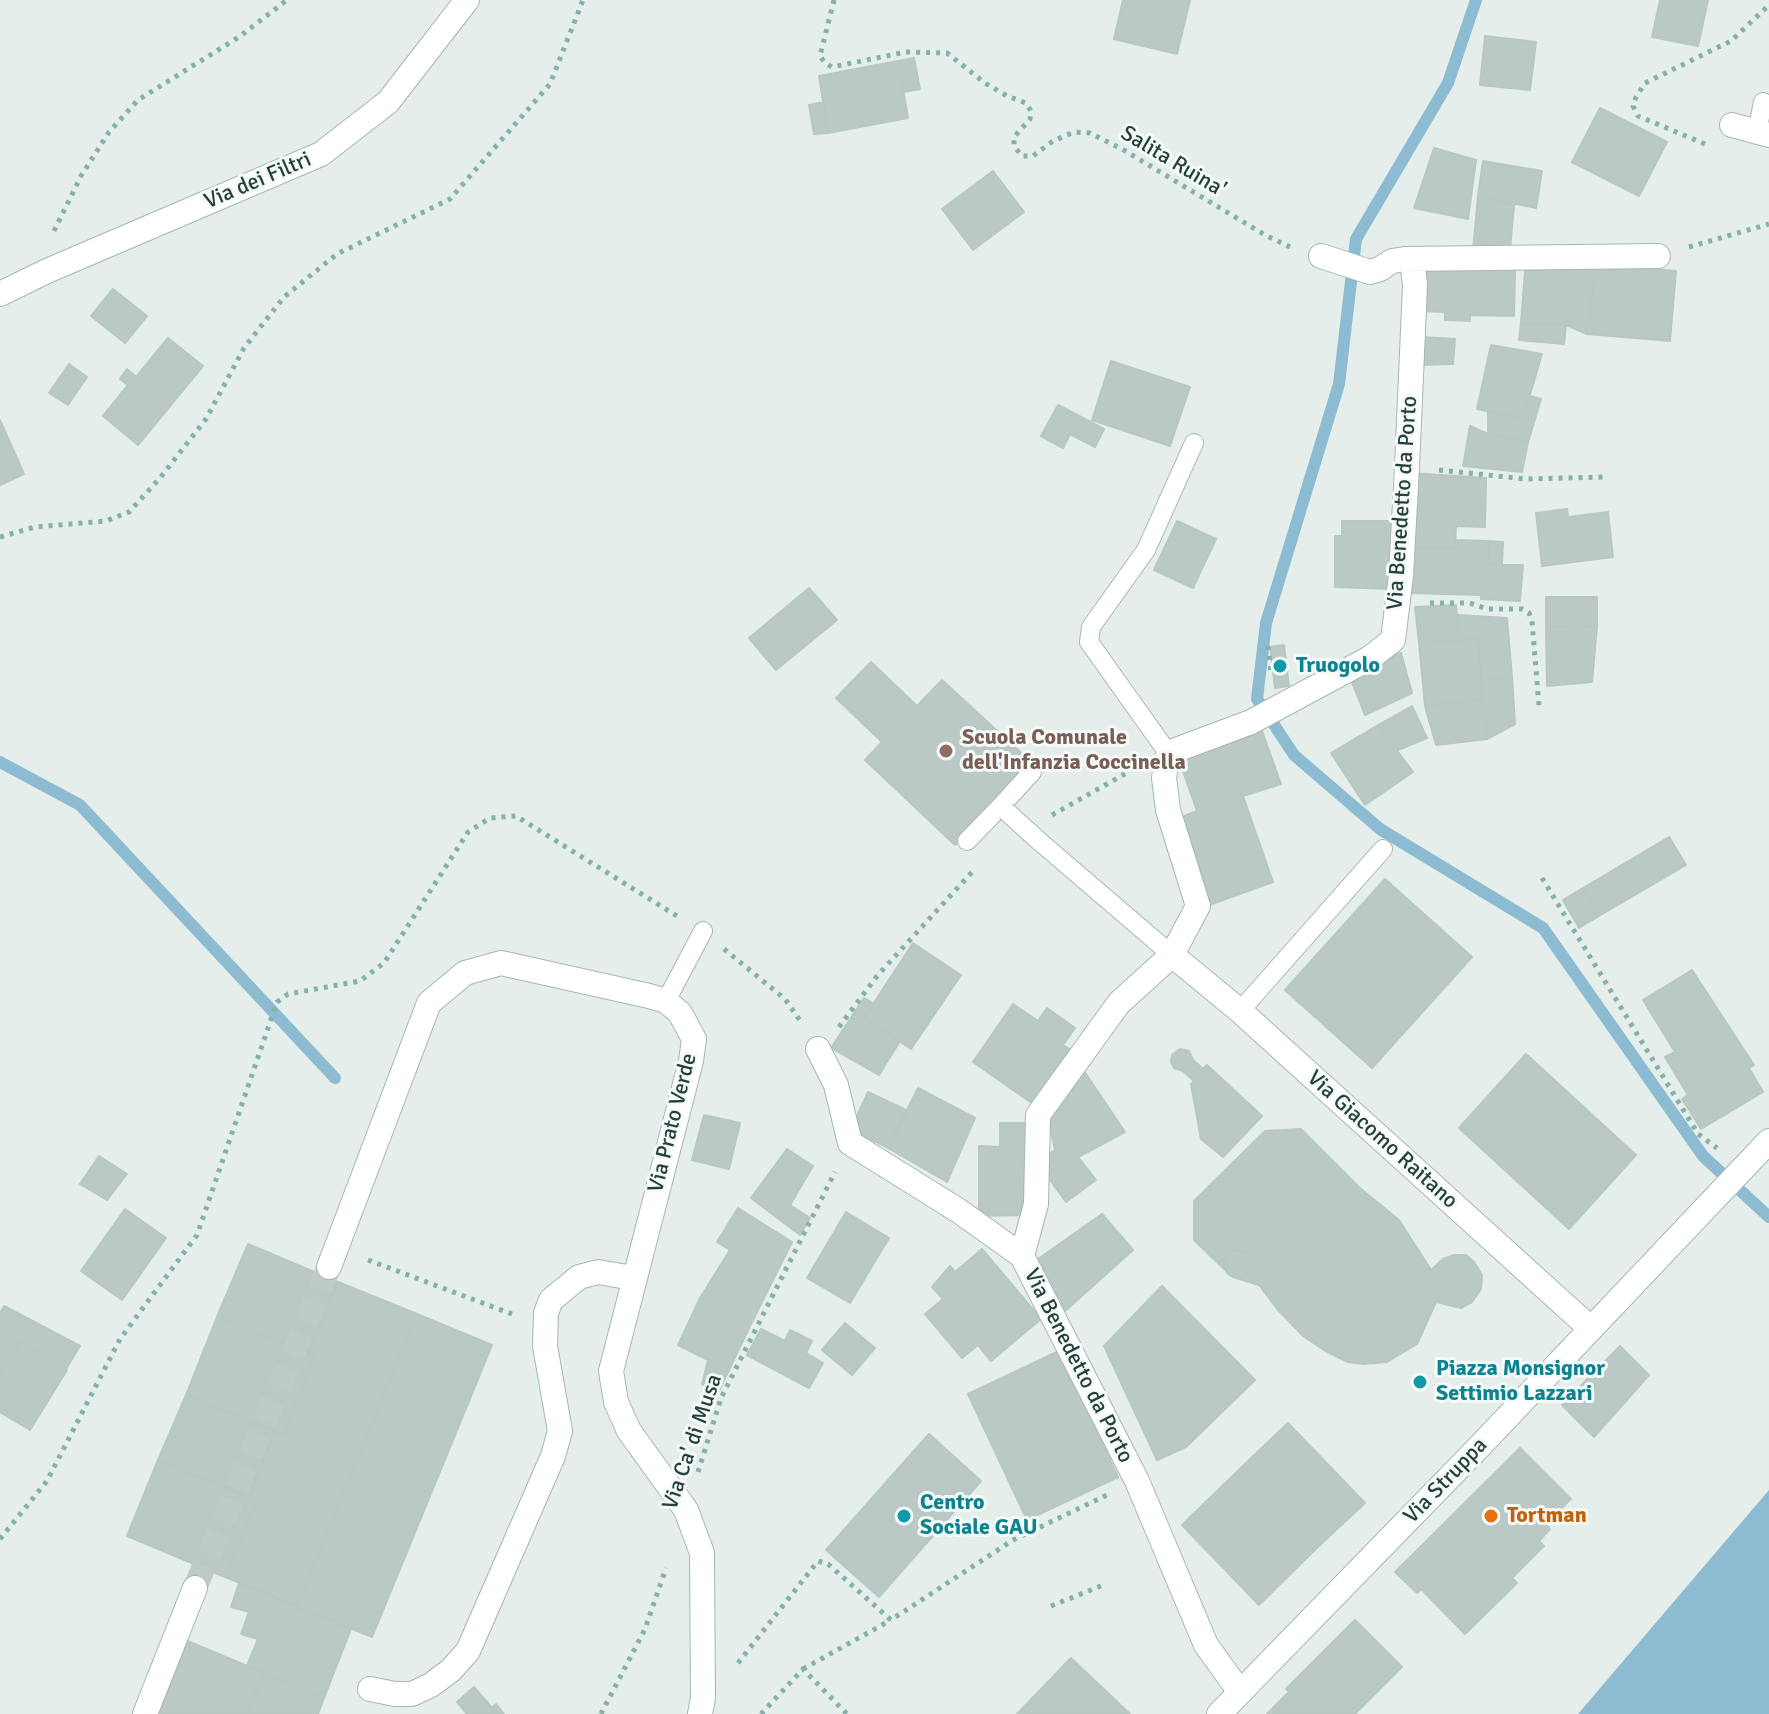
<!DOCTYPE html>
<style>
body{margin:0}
canvas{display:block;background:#e5eeeb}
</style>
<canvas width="1769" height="1714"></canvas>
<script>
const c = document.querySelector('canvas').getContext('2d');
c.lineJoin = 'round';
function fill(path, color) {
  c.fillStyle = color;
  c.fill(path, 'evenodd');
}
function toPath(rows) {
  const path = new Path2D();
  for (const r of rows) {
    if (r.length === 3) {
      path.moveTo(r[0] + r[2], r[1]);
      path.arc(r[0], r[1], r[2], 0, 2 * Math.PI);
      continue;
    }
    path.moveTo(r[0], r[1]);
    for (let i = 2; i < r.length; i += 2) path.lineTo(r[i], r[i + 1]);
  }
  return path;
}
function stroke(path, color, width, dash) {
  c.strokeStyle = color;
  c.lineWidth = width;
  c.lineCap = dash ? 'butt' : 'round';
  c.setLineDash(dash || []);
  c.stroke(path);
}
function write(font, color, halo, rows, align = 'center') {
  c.font = font + ' Signika,sans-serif';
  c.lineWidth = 6;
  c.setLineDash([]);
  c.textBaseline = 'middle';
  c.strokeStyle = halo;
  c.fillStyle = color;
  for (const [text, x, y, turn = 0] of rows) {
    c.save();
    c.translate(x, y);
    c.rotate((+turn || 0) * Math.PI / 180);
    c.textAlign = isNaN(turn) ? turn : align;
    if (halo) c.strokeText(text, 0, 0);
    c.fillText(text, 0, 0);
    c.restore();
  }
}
const water = toPath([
 [1769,1490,1769,1714,1578,1714]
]);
const stream = toPath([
 [1476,0,1448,83,1356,239,1339,384,1266,623,1257,699,1294,755,1380,829,1543,928,1703,1156,1769,1217],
 [0,762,80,805,335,1078]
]);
const building = toPath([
 [1123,0,1190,0,1177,54,1114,39,1123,0],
 [1660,0,1708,0,1698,46,1652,37,1660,0],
 [1485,36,1536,42,1530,90,1480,85,1485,36],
 [914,58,920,89,903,92,898,61,914,58],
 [898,61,908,118,828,133,819,76,898,61],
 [824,102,828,133,814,134,809,105,824,102],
 [1600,108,1667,142,1639,196,1572,162,1600,108],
 [1434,148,1476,160,1468,219,1414,208,1434,148],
 [1483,161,1542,171,1536,208,1478,196,1483,161],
 [993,171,1024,212,973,250,942,209,993,171],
 [1478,196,1514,205,1510,249,1473,250,1478,196],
 [1526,258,1597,264,1587,334,1566,325,1521,323,1526,258],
 [1597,264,1676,271,1670,341,1587,334,1597,264],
 [1423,267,1515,270,1514,316,1470,315,1470,321,1445,320,1445,312,1421,311,1423,267],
 [113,289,147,316,125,343,91,316,113,289],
 [1521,323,1566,325,1564,344,1519,340,1521,323],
 [1420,337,1455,339,1453,364,1418,365,1420,337],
 [168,338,203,366,138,445,103,416,128,385,120,379,127,369,136,377,168,338],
 [1491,345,1542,354,1523,419,1477,409,1491,345],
 [1111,361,1190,387,1170,446,1092,420,1111,361],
 [69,364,87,377,68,405,49,393,69,364],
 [1530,396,1541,399,1528,442,1488,434,1488,412,1523,419,1530,396],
 [1058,405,1104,429,1095,447,1070,434,1063,448,1041,436,1058,405],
 [0,420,24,474,0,485,0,420],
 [1470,426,1488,434,1528,442,1522,472,1463,466,1470,426],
 [1410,473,1486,478,1485,527,1456,526,1455,548,1408,547,1410,473],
 [1567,509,1568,517,1608,512,1613,557,1542,566,1536,513,1567,509],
 [1177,521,1216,539,1193,588,1154,570,1177,521],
 [1342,521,1392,521,1391,589,1335,587,1335,536,1342,536,1342,521],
 [1455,540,1488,541,1489,565,1523,565,1520,601,1481,599,1481,595,1409,593,1408,547,1455,548,1455,540],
 [1488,541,1503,542,1502,564,1489,565,1488,541],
 [809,588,837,620,776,670,749,638,809,588],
 [1546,597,1597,597,1597,626,1546,627,1546,597],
 [1456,605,1459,641,1419,643,1415,607,1456,605],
 [1458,615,1507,618,1512,677,1481,680,1478,639,1459,641,1458,615],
 [1597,626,1592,682,1547,686,1546,627,1597,626],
 [1478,639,1483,699,1425,706,1419,643,1478,639],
 [1284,645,1289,686,1275,688,1270,647,1284,645],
 [1401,653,1412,693,1365,715,1349,675,1401,653],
 [871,662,917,706,942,680,1032,763,955,845,865,760,882,742,836,698,871,662],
 [1512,677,1515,724,1487,739,1481,680,1512,677],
 [1483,699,1487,739,1436,745,1425,706,1483,699],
 [1412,706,1427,738,1398,750,1378,725,1412,706],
 [1378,725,1413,772,1365,805,1331,753,1378,725],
 [1261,728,1281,784,1243,796,1273,882,1209,905,1179,818,1197,811,1178,757,1261,728],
 [1669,837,1686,865,1599,916,1583,888,1669,837],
 [1385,879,1472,957,1372,1068,1285,990,1385,879],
 [1583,888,1599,916,1579,928,1563,900,1583,888],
 [913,943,961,975,911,1049,864,1018,913,943],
 [1692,970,1754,1065,1749,1068,1763,1092,1701,1129,1682,1099,1688,1095,1665,1057,1675,1052,1643,1000,1692,970],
 [864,998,873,1003,864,1018,900,1041,879,1075,831,1048,864,998],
 [1013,1004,1038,1021,1047,1008,1075,1028,1063,1045,1074,1052,1036,1106,973,1062,1013,1004],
 [1180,1049,1189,1051,1193,1060,1203,1069,1207,1065,1262,1116,1223,1157,1201,1139,1191,1084,1194,1081,1183,1071,1174,1068,1171,1062,1172,1055,1180,1049],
 [1526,1054,1636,1155,1569,1229,1459,1128,1526,1054],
 [1082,1068,1125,1132,1078,1157,1064,1139,1054,1145,1047,1115,1082,1068],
 [918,1088,975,1118,947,1182,888,1148,918,1088],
 [868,1092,906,1110,888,1148,851,1129,868,1092],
 [704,1115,740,1123,729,1169,692,1160,704,1115],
 [1000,1123,1026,1123,1027,1215,979,1216,979,1146,1000,1147,1000,1123],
 [1301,1129,1361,1189,1399,1220,1431,1270,1443,1259,1454,1255,1466,1255,1474,1262,1482,1275,1481,1289,1472,1302,1461,1308,1436,1302,1417,1344,1387,1362,1364,1364,1348,1362,1327,1352,1303,1336,1278,1310,1259,1285,1236,1278,1249,1273,1252,1266,1252,1258,1247,1252,1232,1250,1226,1255,1224,1269,1194,1240,1194,1201,1265,1131,1301,1129],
 [1064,1139,1096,1180,1066,1202,1037,1162,1055,1150,1054,1145,1064,1139],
 [787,1149,813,1166,790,1205,810,1218,800,1235,751,1198,787,1149],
 [99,1156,127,1174,107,1200,80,1184,99,1156],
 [738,1208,792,1242,750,1326,700,1298,730,1250,717,1242,738,1208],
 [125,1209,166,1238,122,1300,81,1271,125,1209],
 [846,1212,889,1238,850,1303,807,1278,846,1212],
 [1102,1214,1133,1250,1065,1311,1031,1264,1102,1214],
 [248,1244,338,1282,308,1354,217,1317,248,1244],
 [982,1249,1041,1319,991,1361,978,1345,962,1358,925,1314,943,1299,932,1287,950,1266,955,1272,982,1249],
 [1238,1264,14],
 [338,1282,417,1314,297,1606,225,1577,257,1500,249,1497,275,1432,283,1435,315,1357,308,1354,338,1282],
 [1162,1286,1255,1380,1186,1447,1157,1460,1104,1346,1162,1286],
 [700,1298,750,1326,718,1393,702,1384,708,1360,678,1345,700,1298],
 [4,1306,80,1346,66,1369,21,1341,0,1376,0,1313,4,1306],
 [417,1314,492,1345,372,1637,297,1606,417,1314],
 [217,1317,315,1357,283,1435,186,1395,217,1317],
 [845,1323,875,1348,852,1375,822,1350,845,1323],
 [761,1329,785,1341,790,1330,812,1341,806,1353,823,1363,809,1388,747,1355,761,1329],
 [21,1341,67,1370,30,1430,0,1412,0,1376,21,1341],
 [1620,1346,1649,1375,1594,1437,1562,1405,1620,1346],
 [1059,1351,1118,1477,1027,1520,968,1394,1059,1351],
 [186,1395,275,1432,249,1497,158,1460,186,1395],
 [1288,1423,1365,1503,1321,1544,1245,1464,1288,1423],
 [929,1434,981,1481,879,1597,826,1550,929,1434],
 [1520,1448,1571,1499,1546,1524,1550,1529,1539,1541,1544,1546,1512,1578,1517,1583,1465,1634,1421,1589,1417,1593,1395,1572,1520,1448],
 [158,1460,257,1500,225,1577,127,1536,158,1460],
 [1245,1464,1321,1544,1259,1605,1182,1525,1245,1464],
 [239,1583,351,1629,324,1698,247,1666,258,1639,241,1634,249,1612,231,1607,239,1583],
 [1355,1620,1402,1667,1355,1714,1312,1714,1286,1689,1355,1620],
 [185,1640,264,1673,247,1714,155,1714,185,1640],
 [1071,1658,1130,1714,1017,1714,1071,1658],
 [264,1673,324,1698,318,1714,247,1714,264,1673],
 [474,1687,492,1708,496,1704,504,1714,467,1714,457,1702,474,1687],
 [1289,1692,1312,1714,1267,1714,1289,1692]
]);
const streetTunnel = toPath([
 [195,1588,329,1267]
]);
const path = toPath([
 [834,0,820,56,825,63,832,67,906,52,947,53,985,83,1007,96,1026,103,1031,111,1030,119,1014,137,1014,146,1022,156,1033,156,1053,141,1074,132,1090,133,1122,149,1265,235,1290,247],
 [1705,144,1638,116,1633,106,1636,97,1645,83,1731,41,1769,5],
 [54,231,81,176,109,132,138,100,239,37,287,0],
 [1689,247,1769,224],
 [1439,470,1526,479,1606,477],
 [0,537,35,527,106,521,129,512,160,478,206,419,244,348,284,297,337,254,450,199,550,84,583,0],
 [1430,603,1470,603,1487,609,1522,609,1529,613,1532,621,1539,706],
 [1268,646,1271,675],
 [1052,815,1130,771],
 [1542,878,1698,1134,1717,1148],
 [724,949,785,999,801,1022],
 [839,1027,877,976,973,871],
 [368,1260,512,1314],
 [698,1472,721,1398,835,1172],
 [0,1539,47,1481,120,1339,197,1235,277,1002,288,994,360,981,384,963,468,832,490,818,516,816,677,916],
 [1051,1606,1101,1586],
 [738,1663,818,1561,828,1564,891,1620,1013,1540,1109,1494],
 [803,1669,891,1620],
 [601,1714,645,1629,666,1568],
 [761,1714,803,1669,847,1714]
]);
const lane = toPath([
 [1757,132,1763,102],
 [1168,753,1089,642,1091,627,1146,550,1194,443],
 [1006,811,1000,807,1032,772],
 [967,841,1000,807],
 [1039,841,1172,955],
 [666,1001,703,931],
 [1240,1011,1383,849]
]);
const street = toPath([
 [1732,125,1769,135],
 [1321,256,1370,272,1380,269,1392,261,1405,259,1658,256],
 [0,294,47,271,321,154,388,102,467,0],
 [1172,955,1240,1011,1590,1328],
 [818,1049,836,1085,850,1143,959,1211,1022,1256],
 [329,1267,429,1003,465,973,501,963,649,996,666,1001,680,1013,694,1039,691,1061,611,1371,616,1402,629,1431,686,1510,702,1553,703,1698,700,1714],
 [370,1689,395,1694,412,1694,431,1685,451,1670,468,1651,553,1456,560,1431,545,1346,546,1313,551,1300,579,1277,598,1272,633,1278],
 [1240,1692,1206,1645,1137,1481,1022,1256,1036,1204,1038,1115,1119,1003,1172,955,1198,906,1168,810,1164,778,1168,753,1251,722,1370,658,1393,640,1401,575,1407,467,1415,285,1412,260],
 [145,1714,195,1588]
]);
const secondary = toPath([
 [1219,1714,1479,1447,1769,1141]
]);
const laneBridge = toPath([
 [1006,811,1039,841]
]);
const markers = [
 [1280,666,8,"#0f9aa8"],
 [946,751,8,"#8d6e63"],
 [1420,1382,8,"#0f9aa8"],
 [904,1516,8,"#0f9aa8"],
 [1491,1516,8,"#e8710a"]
];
const streetNames = [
 ["Salita Ruina'",1173,162,31],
 ["Via dei Filtri",258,181,-23],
 ["Via Benedetto da Porto",1403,503,-86],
 ["Via Prato Verde",673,1123,-76],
 ["Via Giacomo Raitano",1382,1140,42],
 ["Via Benedetto da Porto",1078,1366,63],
 ["Via Ca' di Musa",693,1442,-71],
 ["Via Struppa",1446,1481,-46]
];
const cultureNames = [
 ["Truogolo",1296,666],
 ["Piazza Monsignor",1436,1369],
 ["Settimio Lazzari",1436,1394],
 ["Centro",920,1503],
 ["Sociale GAU",920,1528]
];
const educationNames = [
 ["Scuola Comunale",962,738],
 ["dell'Infanzia Coccinella",962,763]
];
const foodNames = [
 ["Tortman",1507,1516]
];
fill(water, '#8dbcd2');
stroke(stream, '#8dbcd2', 12);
fill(building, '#bac9c5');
stroke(building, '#b7c8c4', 2);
stroke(streetTunnel, '#becbc8', 24, [24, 12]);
stroke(lane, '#a7b6b3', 20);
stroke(street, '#a7b6b3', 26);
stroke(secondary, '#a3bab5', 26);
stroke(path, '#85b1ab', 5, [4, 6]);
stroke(lane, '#fff', 18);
stroke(street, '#fff', 24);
stroke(secondary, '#fff', 24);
stroke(laneBridge, '#a7b6b3', 20, []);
stroke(laneBridge, '#fff', 18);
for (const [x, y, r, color] of markers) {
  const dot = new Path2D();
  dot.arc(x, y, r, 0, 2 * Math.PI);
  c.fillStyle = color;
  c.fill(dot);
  stroke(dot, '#f5faf9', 3);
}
write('22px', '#24403d', '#f5faf9', streetNames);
write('bold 22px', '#0d838f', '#f5faf9', cultureNames, 'left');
write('bold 22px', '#785e54', '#f5faf9', educationNames, 'left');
write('bold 22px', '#c56008', '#f5faf9', foodNames, 'left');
</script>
